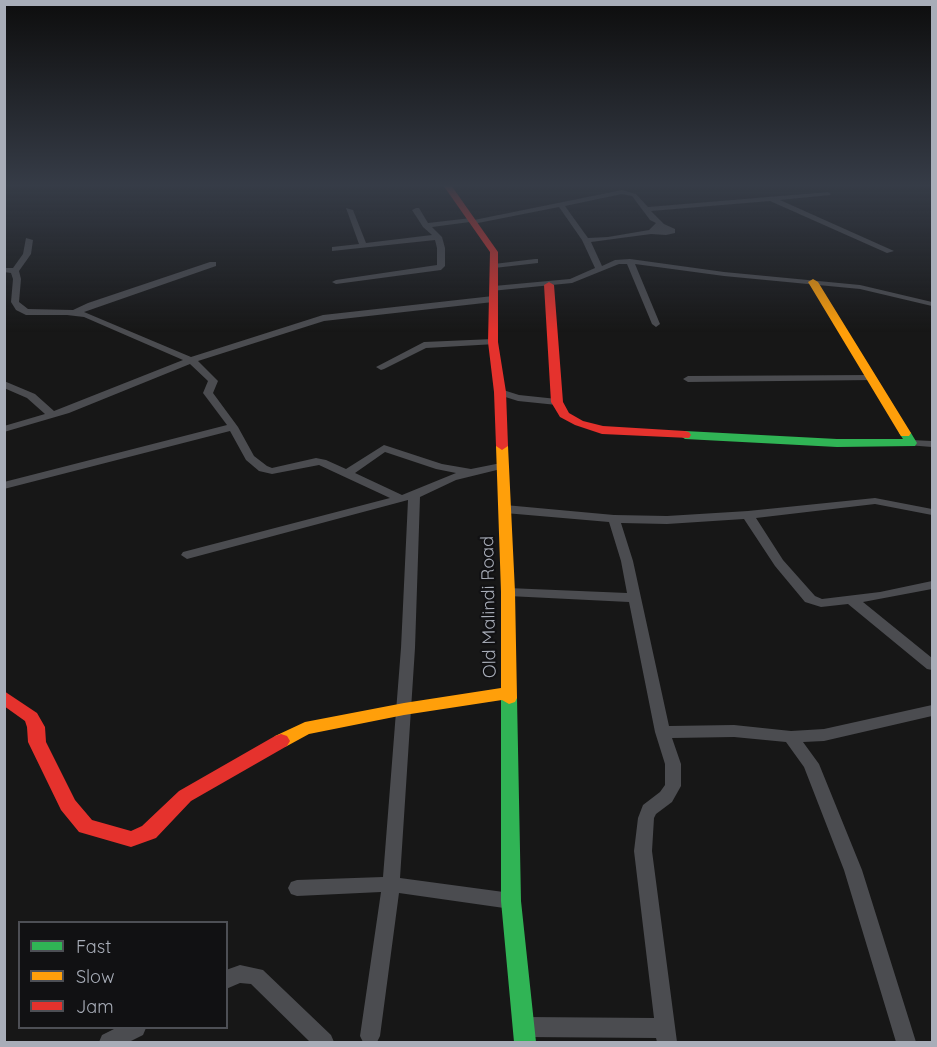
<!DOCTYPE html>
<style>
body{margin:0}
#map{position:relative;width:937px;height:1047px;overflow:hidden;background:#171717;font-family:Quicksand,sans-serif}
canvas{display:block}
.frame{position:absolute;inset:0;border:6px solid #a8adb8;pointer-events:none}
.legend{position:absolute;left:18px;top:921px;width:210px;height:108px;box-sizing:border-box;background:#111113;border:2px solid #4d4f55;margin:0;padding:8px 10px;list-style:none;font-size:18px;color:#a8adb8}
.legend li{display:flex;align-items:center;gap:12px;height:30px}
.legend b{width:30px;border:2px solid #4d4f55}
</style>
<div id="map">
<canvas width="937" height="1047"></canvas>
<div class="frame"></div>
<ul class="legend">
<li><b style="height:8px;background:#30b455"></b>Fast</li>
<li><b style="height:8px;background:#ff9f0a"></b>Slow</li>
<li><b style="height:8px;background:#e5322d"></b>Jam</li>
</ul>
</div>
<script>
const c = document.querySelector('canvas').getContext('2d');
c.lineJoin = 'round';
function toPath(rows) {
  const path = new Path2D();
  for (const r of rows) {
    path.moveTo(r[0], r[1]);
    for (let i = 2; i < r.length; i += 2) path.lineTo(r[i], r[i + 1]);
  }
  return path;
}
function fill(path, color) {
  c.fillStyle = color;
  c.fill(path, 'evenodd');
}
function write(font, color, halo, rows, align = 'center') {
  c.font = font + ' Quicksand,sans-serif';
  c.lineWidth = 4.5;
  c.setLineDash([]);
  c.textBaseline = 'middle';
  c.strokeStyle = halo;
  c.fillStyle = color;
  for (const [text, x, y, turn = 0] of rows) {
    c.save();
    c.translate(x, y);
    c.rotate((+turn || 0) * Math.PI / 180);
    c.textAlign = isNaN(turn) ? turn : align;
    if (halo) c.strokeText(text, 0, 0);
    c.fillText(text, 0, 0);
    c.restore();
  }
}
const street = toPath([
 [622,190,636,194,648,207,828,192,831,194,830,195,780,200,894,251,887,253,770,201,651,211,664,224,675,229,675,233,666,235,651,234,591,242,602,266,615,260,630,259,724,272,860,285,932,302,932,306,860,289,724,276,635,264,660,324,656,327,652,324,627,264,619,264,572,283,491,291,490,289,494,286,570,279,595,268,582,240,559,207,473,224,470,222,432,227,442,237,445,248,445,266,441,270,336,284,332,282,336,280,437,265,437,248,435,240,332,251,332,247,359,244,346,208,353,210,366,243,432,235,423,227,412,210,416,208,419,208,428,223,471,218,474,220,622,190],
 [622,194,632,196,650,220,656,223,649,230,608,237,588,238,565,206,622,194],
 [26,238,33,240,31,254,19,271,21,279,19,302,28,309,73,310,88,303,210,262,216,262,216,266,84,312,191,357,323,315,493,296,497,299,493,302,324,321,198,361,218,381,213,393,238,427,254,456,267,466,272,468,316,458,326,460,346,469,384,445,442,464,471,469,501,463,507,466,505,468,456,480,420,497,415,648,400,878,511,893,517,895,520,901,517,907,511,909,399,893,380,1036,377,1042,363,1042,360,1036,381,892,297,896,291,894,288,888,291,882,297,880,383,877,401,648,408,500,187,559,181,555,183,552,390,498,319,465,272,474,259,471,246,460,230,431,4,489,4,482,227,425,203,393,208,381,190,364,69,413,4,432,4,426,45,414,27,398,4,388,4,381,35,394,54,411,183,360,84,317,67,315,26,315,16,310,11,302,13,279,11,273,4,272,4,268,13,268,23,254,26,238],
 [385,452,436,469,456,473,402,495,355,473,385,452],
 [535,259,538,259,538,263,494,268,490,266,494,264,535,259],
 [493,339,496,340,496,344,426,348,384,369,381,370,376,367,424,342,493,339],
 [871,375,874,376,874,380,688,382,683,379,688,376,871,375],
 [500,389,519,395,557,399,562,402,557,405,518,401,496,394,496,390,500,389],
 [911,440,932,441,932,447,907,445,906,443,907,441,911,440],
 [875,498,932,509,932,515,875,504,756,518,783,560,815,596,822,599,880,592,932,581,932,589,863,602,932,658,932,670,927,669,848,604,821,607,805,602,775,566,744,519,667,524,621,523,633,561,669,726,734,725,791,731,824,729,932,705,932,716,824,741,803,742,819,764,862,870,916,1042,896,1042,844,870,804,767,786,742,734,737,672,738,681,764,681,786,672,802,656,814,654,818,652,851,677,1042,657,1042,656,1038,525,1037,518,1034,515,1027,518,1020,525,1017,654,1018,634,851,638,818,643,805,660,792,665,785,665,764,655,732,629,602,508,596,501,592,508,588,627,593,621,561,609,522,505,513,499,509,505,505,614,515,667,516,748,511,875,498],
 [240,965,263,970,331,1035,334,1042,310,1042,251,984,240,983,226,989,226,970,240,965],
 [116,1028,146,1028,143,1035,129,1042,99,1042,102,1035,116,1028]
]);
const fast = toPath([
 [905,429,911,433,917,443,915,446,837,447,685,439,679,435,685,431,837,439,903,439,899,433,905,429],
 [509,692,515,694,517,698,521,901,536,1042,514,1042,501,901,501,698,503,694,509,692]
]);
const slow = toPath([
 [813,279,818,282,911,433,909,436,901,436,899,433,808,282,813,279],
 [502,442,508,446,515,592,517,698,515,702,509,704,502,700,404,715,309,734,287,746,281,748,275,746,272,741,275,736,305,722,404,703,501,688,501,592,496,446,502,442]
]);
const jam = toPath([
 [443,185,451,185,498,252,498,342,506,392,508,446,502,450,496,446,494,392,488,342,490,252,443,185],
 [549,282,554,285,563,402,569,413,583,421,603,426,685,431,689,432,691,435,689,438,602,434,575,425,560,417,551,402,544,285,549,282],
 [4,691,37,713,45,727,46,742,75,800,92,820,131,831,142,826,179,791,275,736,281,734,287,736,290,741,287,746,191,801,156,838,131,847,79,832,61,810,28,742,27,727,25,721,4,706,4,691]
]);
const streetNames = [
 ["Old Malindi Road",489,607,-91]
];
fill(street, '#4b4c50');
fill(fast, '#30b455');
fill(slow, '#ff9f0a');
fill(jam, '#e5322d');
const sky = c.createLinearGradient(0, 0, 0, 332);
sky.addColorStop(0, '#0d0d0d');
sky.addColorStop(0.56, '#363c47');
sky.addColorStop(1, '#363c4700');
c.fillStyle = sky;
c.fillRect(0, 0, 937, 332);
write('18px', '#a8adb8', '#111113', streetNames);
</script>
